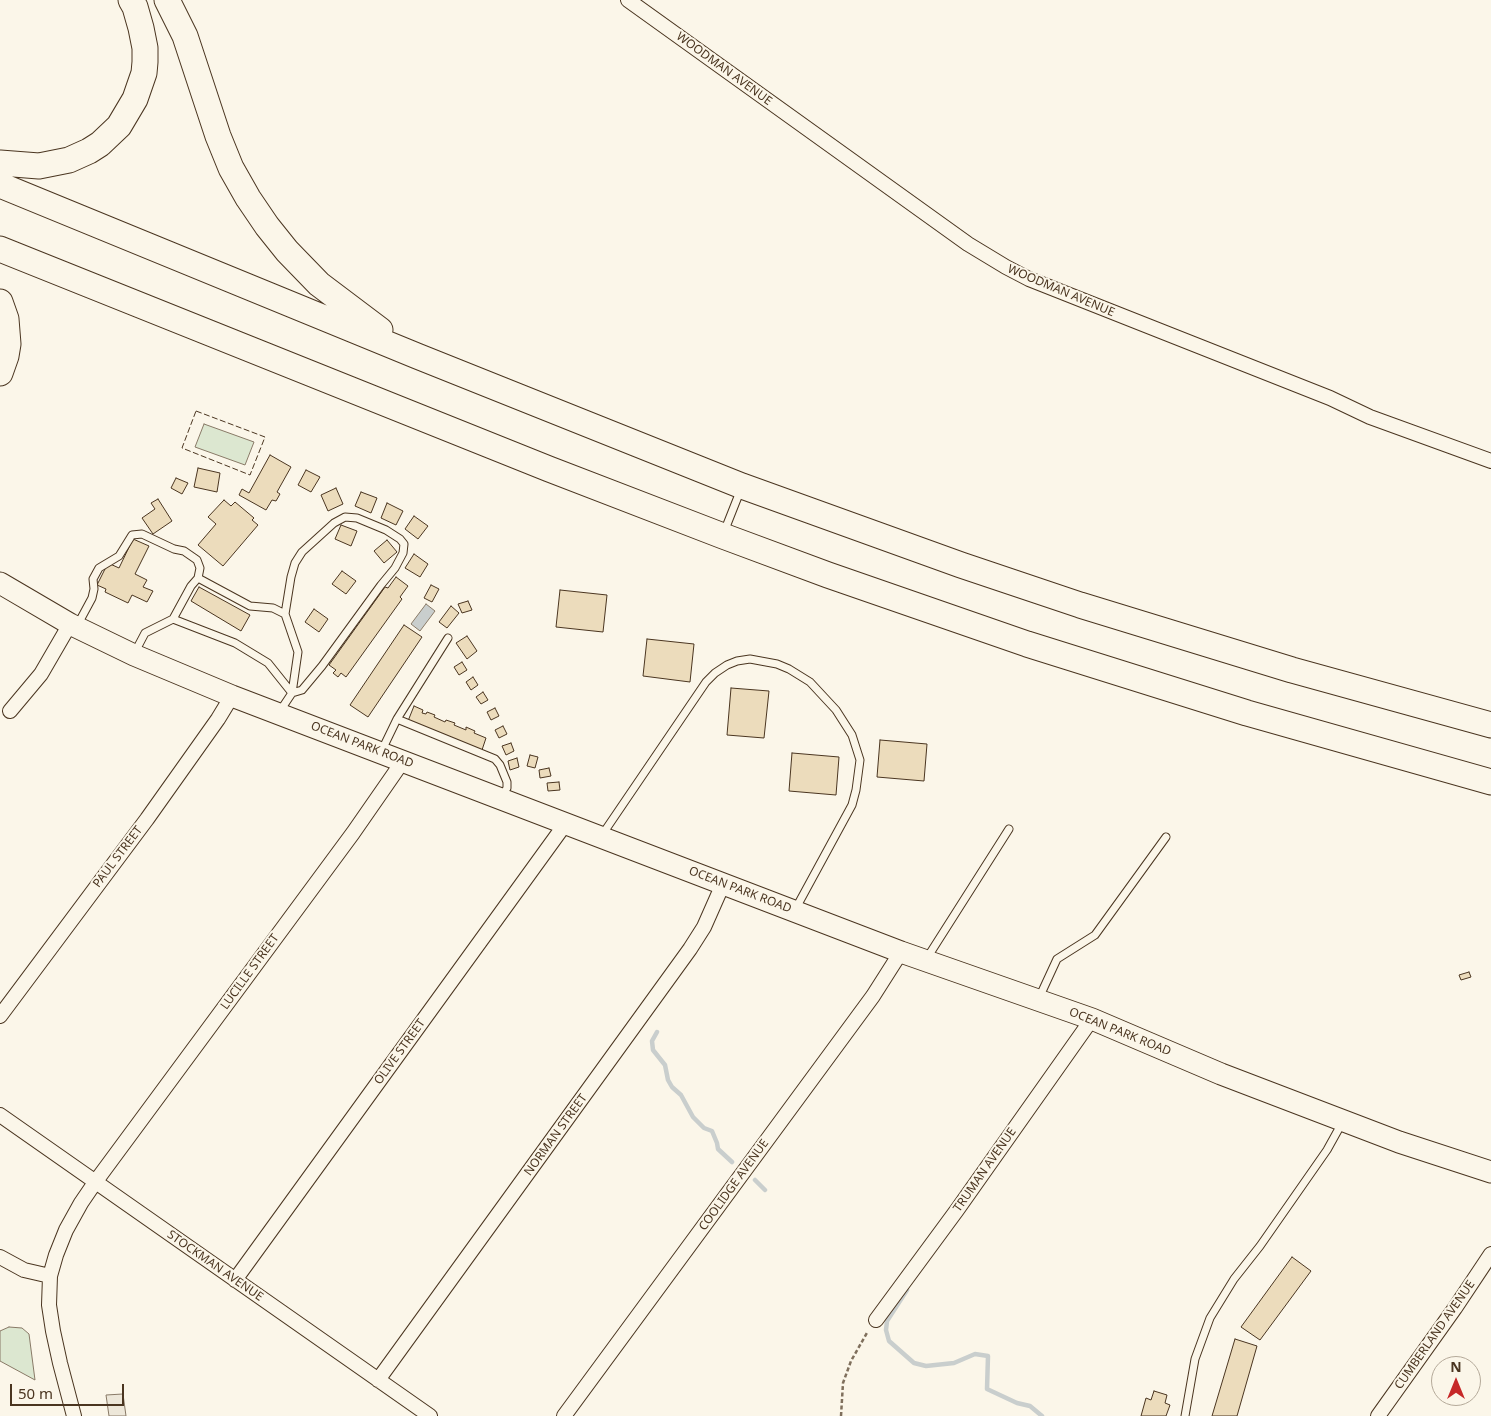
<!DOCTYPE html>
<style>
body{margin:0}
#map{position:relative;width:1491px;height:1416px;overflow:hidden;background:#fbf6e9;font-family:"Noto Sans",sans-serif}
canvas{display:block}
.north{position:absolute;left:1431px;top:1356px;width:50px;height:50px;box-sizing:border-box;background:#fbf6e9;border:1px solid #b4a999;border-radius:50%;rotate:0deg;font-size:14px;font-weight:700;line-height:20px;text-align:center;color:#4a3520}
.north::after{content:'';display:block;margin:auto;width:18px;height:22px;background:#c62828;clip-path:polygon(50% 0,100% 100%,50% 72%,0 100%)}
.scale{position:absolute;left:10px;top:1384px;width:114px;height:22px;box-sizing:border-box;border:2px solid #4a3520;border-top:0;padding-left:6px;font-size:15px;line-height:18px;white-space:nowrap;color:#4a3520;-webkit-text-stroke:4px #fbf6e9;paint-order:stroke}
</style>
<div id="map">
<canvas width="1491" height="1416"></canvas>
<div class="north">N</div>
<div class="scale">50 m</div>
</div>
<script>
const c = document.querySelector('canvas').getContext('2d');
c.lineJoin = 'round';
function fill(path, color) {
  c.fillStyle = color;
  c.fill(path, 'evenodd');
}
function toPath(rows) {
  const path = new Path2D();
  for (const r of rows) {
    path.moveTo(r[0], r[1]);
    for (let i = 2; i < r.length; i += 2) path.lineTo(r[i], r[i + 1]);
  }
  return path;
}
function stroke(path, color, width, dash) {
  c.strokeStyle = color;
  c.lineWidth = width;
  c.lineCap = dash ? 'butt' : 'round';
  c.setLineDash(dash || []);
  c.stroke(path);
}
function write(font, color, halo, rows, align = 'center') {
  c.font = font + ' "Noto Sans",sans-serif';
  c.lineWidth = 4;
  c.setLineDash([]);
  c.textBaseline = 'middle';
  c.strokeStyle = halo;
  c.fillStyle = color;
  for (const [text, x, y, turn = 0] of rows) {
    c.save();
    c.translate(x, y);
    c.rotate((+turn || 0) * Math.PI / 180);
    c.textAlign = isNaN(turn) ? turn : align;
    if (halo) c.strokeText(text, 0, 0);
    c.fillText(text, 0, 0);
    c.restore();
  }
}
const green = toPath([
 [204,424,254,442,245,465,195,447,204,424],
 [9,1327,22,1328,29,1334,35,1380,0,1361,0,1331,9,1327]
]);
const parking = toPath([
 [123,1394,126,1416,109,1416,106,1395,123,1394]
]);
const water = toPath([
 [426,604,435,611,420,631,411,624,426,604]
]);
const stream = toPath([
 [657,1032,652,1041,653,1050,665,1065,668,1080,672,1087,681,1095,693,1117,704,1128,712,1131,717,1143,718,1149,732,1162],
 [755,1180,765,1190],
 [907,1290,887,1321,886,1330,889,1341,914,1363,926,1366,954,1363,975,1354,988,1356,987,1389,1017,1403,1030,1406,1042,1416]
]);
const building = toPath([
 [270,455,291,467,277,492,280,494,276,501,272,500,266,510,239,495,242,489,249,493,270,455],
 [198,468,220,473,217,492,194,487,198,468],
 [306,470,320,477,311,492,298,485,306,470],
 [176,478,188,483,182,494,171,488,176,478],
 [336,488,343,504,328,511,321,495,336,488],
 [361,492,377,498,371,513,355,506,361,492],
 [158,499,172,521,153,534,142,518,155,509,151,503,158,499],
 [224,500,231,506,235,502,254,518,252,520,258,525,223,566,198,545,216,524,208,517,224,500],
 [387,503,403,511,396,525,381,518,387,503],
 [414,516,428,526,418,539,405,529,414,516],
 [341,525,357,531,351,546,335,539,341,525],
 [133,539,149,546,135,574,147,580,143,587,153,591,147,602,132,595,128,603,105,592,106,589,97,585,108,563,119,568,133,539],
 [387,540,397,552,384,563,374,551,387,540],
 [414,554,428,564,420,577,405,568,414,554],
 [342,571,356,581,346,594,332,584,342,571],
 [396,577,408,586,400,597,402,599,346,677,341,673,338,677,333,673,336,670,329,665,385,587,388,588,396,577],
 [431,585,439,589,432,602,424,598,431,585],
 [199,587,250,615,241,631,191,601,199,587],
 [560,590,607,595,603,632,556,627,560,590],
 [468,601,472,610,462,613,458,604,468,601],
 [451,606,459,613,447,628,439,622,451,606],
 [314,609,328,619,319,632,305,622,314,609],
 [404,625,422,637,368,717,350,705,404,625],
 [467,636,477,651,467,659,456,643,467,636],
 [647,639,694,644,690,682,643,676,647,639],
 [462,662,467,670,459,675,454,667,462,662],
 [473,677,478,685,471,690,466,682,473,677],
 [731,688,769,691,764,738,727,735,731,688],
 [483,692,488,700,481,704,476,697,483,692],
 [414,706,423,710,422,713,426,714,427,712,435,715,434,717,445,722,446,720,455,723,454,725,466,730,466,727,475,731,474,733,486,738,482,750,408,721,414,706],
 [495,708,499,716,491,720,487,712,495,708],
 [503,726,507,734,499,738,495,730,503,726],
 [880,740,927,744,924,781,877,777,880,740],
 [511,743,514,751,506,755,502,746,511,743],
 [792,753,839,757,836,795,789,791,792,753],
 [530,755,538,757,535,768,527,766,530,755],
 [517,758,519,767,510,770,508,761,517,758],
 [549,768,551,776,540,778,539,770,549,768],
 [559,782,560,790,548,791,547,783,559,782],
 [1469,972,1471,977,1461,980,1459,975,1469,972],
 [1292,1257,1311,1271,1260,1340,1241,1327,1292,1257],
 [1235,1339,1257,1346,1237,1416,1212,1416,1235,1339],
 [1154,1391,1167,1395,1165,1403,1170,1405,1166,1416,1141,1416,1146,1398,1151,1400,1154,1391]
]);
const path = toPath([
 [841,1416,843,1383,851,1361,868,1331]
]);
const lane = toPath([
 [724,532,741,489],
 [198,578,250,606,273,608,285,614,298,652,292,693,280,711],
 [173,619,235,643,268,663,292,693,302,690,322,666,381,585,395,568,403,553,404,544,400,539,386,530,357,518,345,517,334,523,302,552,295,563,291,577,285,614],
 [78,624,92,598,94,589,93,579,99,568,119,556,132,535,142,534,174,549,184,551,197,560,200,568,198,578,191,586,173,619,145,633,135,652],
 [397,719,448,638],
 [382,750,397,719,495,759,500,765,507,782,507,788,502,796],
 [602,835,706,682,715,673,727,665,737,661,750,659,777,664,789,669,810,682,836,710,852,735,860,760,856,790,852,805,796,908],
 [927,958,1009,829],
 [1039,998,1057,959,1095,935,1166,837],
 [1185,1416,1195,1359,1210,1318,1234,1279,1260,1246,1327,1150,1342,1123]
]);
const street = toPath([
 [628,0,968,244,1006,267,1029,279,1330,398,1370,417,1491,461],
 [10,711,41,674,70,624],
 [0,1016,147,819,218,719,232,696],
 [0,1115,430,1416],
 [0,1257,24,1270,50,1276],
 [235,1280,566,823],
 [876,1320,957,1210,1092,1019],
 [378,1380,690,949,704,927,723,884],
 [74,1416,60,1363,53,1331,49,1305,50,1276,56,1255,66,1230,81,1203,96,1181,353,833,403,761],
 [564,1416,873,996,901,952],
 [1378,1416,1455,1308,1491,1254]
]);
const primary = toPath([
 [0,583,70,624,134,655,232,696,901,952,1092,1019,1221,1074,1399,1142,1491,1172]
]);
const highway = toPath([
 [167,0,185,36,218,136,231,168,248,198,267,226,287,251,319,284,380,330],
 [0,163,39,166,69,160,89,151,100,144,119,126,135,99,144,73,145,62,145,48,141,28,135,7,131,0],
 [0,185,417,356,742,486,961,565,1080,605,1292,670,1491,725],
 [0,249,549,469,723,536,828,575,1027,644,1247,713,1491,782],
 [0,302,6,319,8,344,6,356,0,373]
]);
const fence = toPath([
 [196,411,265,437,250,475,182,448,196,411]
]);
const streetNames = [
 ["WOODMAN AVENUE",724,69,36],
 ["WOODMAN AVENUE",1061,291,23],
 ["OCEAN PARK ROAD",362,745,21],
 ["PAUL STREET",118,857,-53],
 ["OCEAN PARK ROAD",740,890,21],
 ["LUCILLE STREET",250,972,-54],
 ["OCEAN PARK ROAD",1120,1032,22],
 ["OLIVE STREET",400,1052,-54],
 ["NORMAN STREET",556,1135,-54],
 ["TRUMAN AVENUE",985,1170,-55],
 ["COOLIDGE AVENUE",734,1185,-54],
 ["STOCKMAN AVENUE",215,1266,35],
 ["CUMBERLAND AVENUE",1435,1335,-55]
];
fill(green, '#dce7d0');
stroke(green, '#887966', 1);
fill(parking, '#ede7d9');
stroke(parking, '#887966', 1);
fill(water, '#c9cecd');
stroke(water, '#887966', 1);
stroke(stream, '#c9cecd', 4.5);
fill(building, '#ecdcbc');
stroke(building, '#4a3520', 1);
stroke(lane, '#4a3520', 9);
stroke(street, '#4a3520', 16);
stroke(primary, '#4a3520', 23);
stroke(highway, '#4a3520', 27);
stroke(path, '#7f6f5c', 2.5, [4, 2.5]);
stroke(lane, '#fbf6e9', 7);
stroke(street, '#fbf6e9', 14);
stroke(primary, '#fbf6e9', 21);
stroke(highway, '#fbf6e9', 25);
stroke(fence, '#4a3520', 1, [6, 2.5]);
write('12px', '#4a3520', '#fbf6e9', streetNames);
</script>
